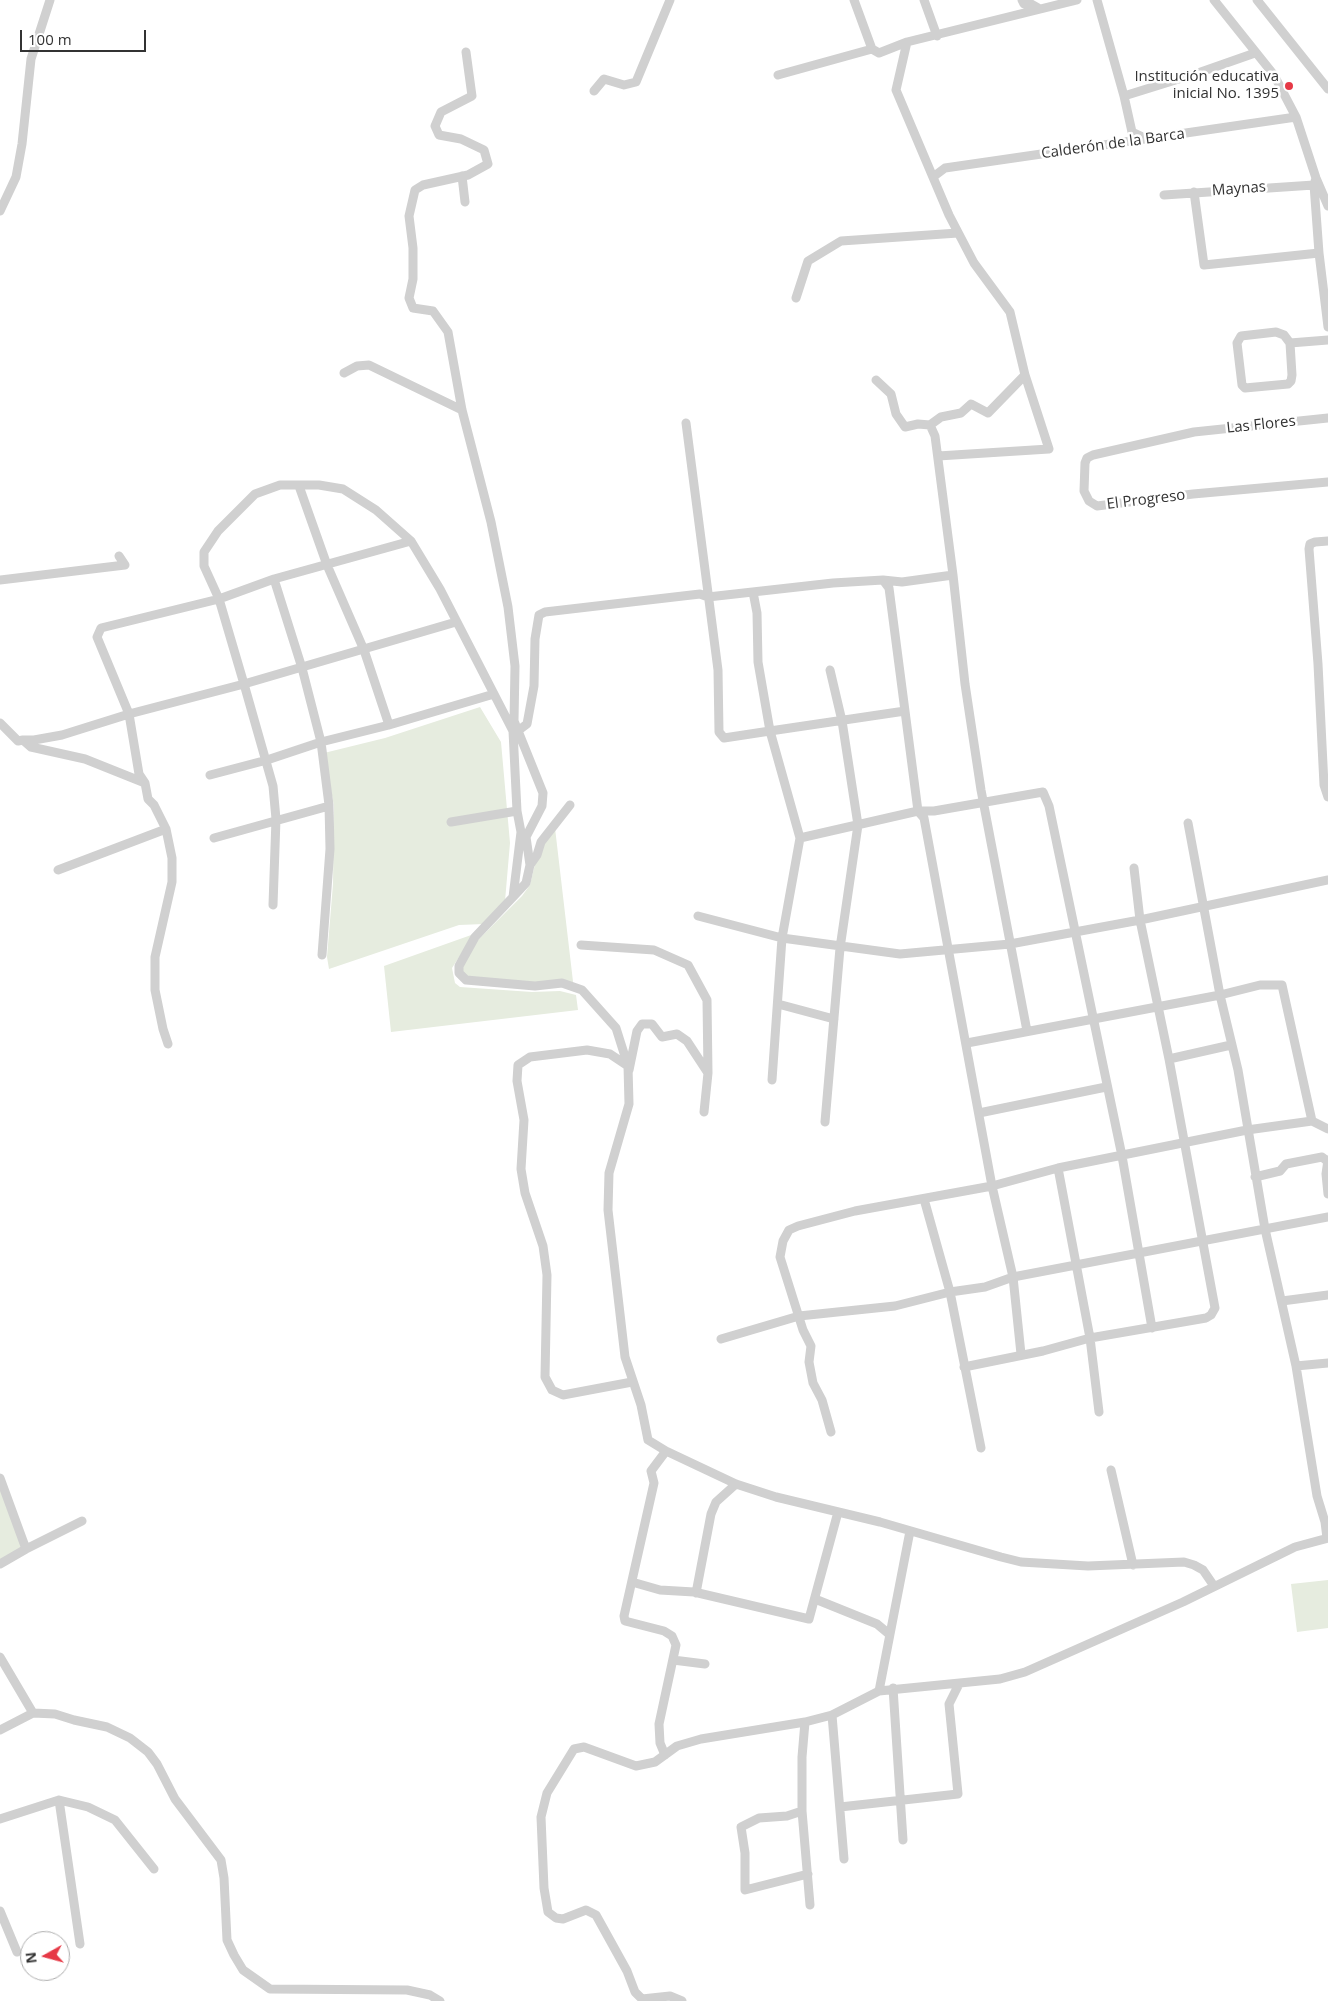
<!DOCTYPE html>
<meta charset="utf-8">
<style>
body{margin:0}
#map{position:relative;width:1328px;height:2001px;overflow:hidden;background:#fff;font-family:"Open Sans",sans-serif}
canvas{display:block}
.north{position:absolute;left:20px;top:1931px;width:50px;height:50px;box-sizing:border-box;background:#fff;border:1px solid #adadad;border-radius:50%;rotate:263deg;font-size:14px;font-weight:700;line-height:20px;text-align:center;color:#333}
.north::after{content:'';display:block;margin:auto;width:18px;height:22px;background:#e63946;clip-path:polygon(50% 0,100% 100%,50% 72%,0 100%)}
.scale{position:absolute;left:20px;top:30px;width:126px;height:22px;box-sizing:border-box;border:2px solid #333;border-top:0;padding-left:6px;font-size:15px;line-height:18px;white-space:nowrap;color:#333;-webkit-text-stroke:4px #fff;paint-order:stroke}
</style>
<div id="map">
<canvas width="1328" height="2001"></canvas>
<div class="north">N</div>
<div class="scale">100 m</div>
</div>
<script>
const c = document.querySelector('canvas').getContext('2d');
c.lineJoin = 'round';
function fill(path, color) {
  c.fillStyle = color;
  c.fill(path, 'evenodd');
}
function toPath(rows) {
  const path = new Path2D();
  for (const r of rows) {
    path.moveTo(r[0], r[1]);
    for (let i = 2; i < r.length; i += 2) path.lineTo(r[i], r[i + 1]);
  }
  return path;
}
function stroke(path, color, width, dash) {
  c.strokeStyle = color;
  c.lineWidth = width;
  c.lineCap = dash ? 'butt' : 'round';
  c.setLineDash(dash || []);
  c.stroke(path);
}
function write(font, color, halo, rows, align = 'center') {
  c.font = font + ' "Open Sans",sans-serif';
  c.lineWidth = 5;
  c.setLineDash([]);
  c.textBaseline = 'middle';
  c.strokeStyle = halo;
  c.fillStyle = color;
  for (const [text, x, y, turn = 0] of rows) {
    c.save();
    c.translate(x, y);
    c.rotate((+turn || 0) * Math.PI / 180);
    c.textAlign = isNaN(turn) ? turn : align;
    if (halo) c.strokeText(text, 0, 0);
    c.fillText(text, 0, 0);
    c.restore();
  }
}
const green = toPath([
 [480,707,501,742,510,843,505,901,484,924,459,925,329,969,327,957,333,884,334,806,324,753,385,738],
 [555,828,574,990,564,984,462,979,463,963,476,942,522,896,530,885,535,864,543,846],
 [474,934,452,968,455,983,460,987,532,992,560,991,576,995,578,1010,391,1032,384,966],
 [0,1488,23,1549,0,1561],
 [1328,1580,1328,1628,1297,1632,1291,1584]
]);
const minor = toPath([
 [854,0,872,49,879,53,907,42,1077,0],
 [924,0,937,36],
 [1022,0,1024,4,1031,4,1038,8],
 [1097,0,1124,96],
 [1214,0,1274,75,1296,117,1316,178,1328,206],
 [1257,0,1328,89],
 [907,42,896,90,949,215,974,263,1010,312,1025,375],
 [466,52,472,96,441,112,435,126,439,135,461,139,484,150,488,164,468,175,423,185,415,190,409,216,413,248,413,279,409,298,413,308,433,311,448,332,462,410,491,522,508,607,515,666,514,721,543,793,542,806,526,837,530,865],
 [778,75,872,49],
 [594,91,604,79,624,85,636,82,670,0],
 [1147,139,1132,132,1124,96,1198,73,1255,53],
 [462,176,465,202],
 [933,177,945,168,1296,117],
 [1316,178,1314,185,1319,253,1328,327],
 [1194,192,1204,265,1319,253],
 [1164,195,1314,185],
 [0,211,16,177,22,144,31,59,50,0],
 [796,298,808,261,841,241,958,233],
 [1276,332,1284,335,1290,343,1292,375,1291,381,1288,384,1245,388,1242,385,1237,343,1241,336,1276,332],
 [1290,343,1328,340],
 [344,373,357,366,369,365,462,410],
 [876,380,891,394,896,414,905,427,918,424,930,425,935,436,953,575],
 [1328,418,1194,432,1093,455,1087,458,1085,463,1084,491,1089,501,1097,506,1193,494,1328,482],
 [686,423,718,670,719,732,724,738,770,731,800,838,918,811,924,818,992,1186,1013,1277,1021,1354],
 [930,425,941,417,961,413,971,404,988,413,1025,375,1049,449,938,456],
 [299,486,327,565,364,650,389,725],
 [1328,541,1315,542,1310,544,1309,549,1318,664,1324,785,1328,797],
 [274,579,302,668,321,742,389,725,494,694],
 [0,580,125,565,119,556],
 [883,580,902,582,953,575,965,684,981,790,1027,1031],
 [753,592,757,613,758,662,770,731,905,711],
 [456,622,244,684,219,599,204,566,204,552,218,531,255,494,280,485,319,485,343,489,376,510,411,541,440,589,513,731,519,730,527,724,534,686,535,639,539,615,545,612,700,594,708,597,833,583,883,580,889,588,918,811,934,811,1043,792,1049,806,1122,1156,1152,1328],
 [0,723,18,741,23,740,31,747,85,759,145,783],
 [513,731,517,811,521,832,513,897,475,937,459,966,459,973,466,980,535,986,562,983,582,990,616,1028,628,1066,629,1104,609,1173,608,1210,625,1357,641,1405,648,1440,666,1451,736,1484,776,1497,880,1522,1001,1557,1021,1562,1088,1566,1184,1562,1194,1565,1203,1570,1214,1586],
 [23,740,34,740,62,735,129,714,244,684,273,786,276,819,273,905],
 [210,775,267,760,321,742,329,805,330,849,322,955],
 [451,822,517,811],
 [1188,823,1220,995,1238,1070,1265,1229,1296,1366,1317,1496,1325,1522,1327,1538],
 [214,838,329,806],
 [58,870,166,829],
 [513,897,526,883,530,865,537,855,541,842,570,805],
 [698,916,782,938,900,954,1010,944,1140,920,1328,880],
 [581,945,654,950,688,965,707,1000,708,1073],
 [778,1004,834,1019],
 [967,1043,1220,995,1260,985,1282,985,1312,1121],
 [168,1044,163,1029,155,990,155,957,172,882,172,858,166,829,154,805,148,799,145,783,139,774,129,714,97,637,101,628,219,599,274,579,411,541],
 [1169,1059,1231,1045],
 [628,1066,610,1054,587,1050,530,1057,518,1065,517,1081,524,1120,521,1169,525,1193,543,1246,547,1275,545,1377,552,1390,563,1395,632,1382],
 [629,1070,637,1031,642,1024,652,1024,662,1037,677,1034,687,1041,708,1073,704,1112],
 [772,1080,782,938,800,838],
 [979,1113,1106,1087],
 [825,1122,840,948,858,825,842,721,830,670],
 [1328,1160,1326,1174,1328,1194],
 [1058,1168,1090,1338,1099,1412],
 [1255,1177,1280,1171,1286,1164,1322,1157,1327,1161],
 [924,1199,950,1292,981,1448],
 [1282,1301,1328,1295],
 [721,1339,799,1316,895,1306,950,1292,985,1287,1013,1277,1328,1217],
 [1296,1366,1328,1363],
 [964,1367,1043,1351,1090,1338,1206,1318,1211,1315,1215,1308,1169,1059,1140,920,1134,868],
 [831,1432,822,1400,813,1383,809,1362,811,1346,803,1330,780,1257,783,1241,789,1230,798,1226,855,1211,992,1186,1058,1168,1247,1130,1312,1121,1328,1129],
 [1111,1470,1133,1565],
 [0,1478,26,1549,0,1564],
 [26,1549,82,1521],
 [632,1582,660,1590,694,1592,809,1619,838,1512],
 [696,1593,711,1514,716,1502,736,1484],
 [815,1599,877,1624,889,1634],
 [0,1657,33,1713],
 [673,1660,705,1664],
 [893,1688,903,1840],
 [879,1691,910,1531],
 [832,1715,844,1859],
 [805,1722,802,1757,802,1811,810,1905],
 [0,1730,33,1713,55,1714,74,1720,107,1727,130,1738,148,1752,157,1764,175,1799,221,1860,224,1878,227,1940,234,1955,243,1970,270,1989,407,1990,430,1995,440,2001],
 [665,1755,660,1743,659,1724,676,1645,672,1636,664,1631,625,1621,624,1616,654,1483,651,1471,666,1451],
 [59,1800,80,1944],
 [840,1807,958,1794,949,1704,959,1684],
 [802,1811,787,1816,759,1818,741,1827,745,1853,745,1890,808,1874],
 [0,1819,59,1800,88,1807,115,1820,154,1869],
 [0,1911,17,1952],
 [682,2001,670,1996,642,1999,635,1992,627,1971,596,1915,586,1910,563,1919,556,1918,548,1912,544,1888,541,1817,547,1793,574,1749,584,1747,636,1766,655,1762,677,1746,701,1739,805,1722,832,1715,879,1691,1000,1679,1025,1672,1183,1602,1295,1547,1328,1538]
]);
const markers = [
 [1289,86,5,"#e63946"]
];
const poiNames = [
 ["Institución educativa",1279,77],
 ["inicial No. 1395",1279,94]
];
const streetNames = [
 ["Calderón de la Barca",1113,144,-8],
 ["Maynas",1239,189,-4],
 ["Las Flores",1261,425,-6],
 ["El Progreso",1146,500,-7]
];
fill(green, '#e6ecdf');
stroke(minor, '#d0d0d0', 9);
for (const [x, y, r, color] of markers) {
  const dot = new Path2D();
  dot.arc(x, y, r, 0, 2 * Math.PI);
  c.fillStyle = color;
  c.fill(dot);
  stroke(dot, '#fff', 2);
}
write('15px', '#333', '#fff', poiNames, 'right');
write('15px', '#333', '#fff', streetNames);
</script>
